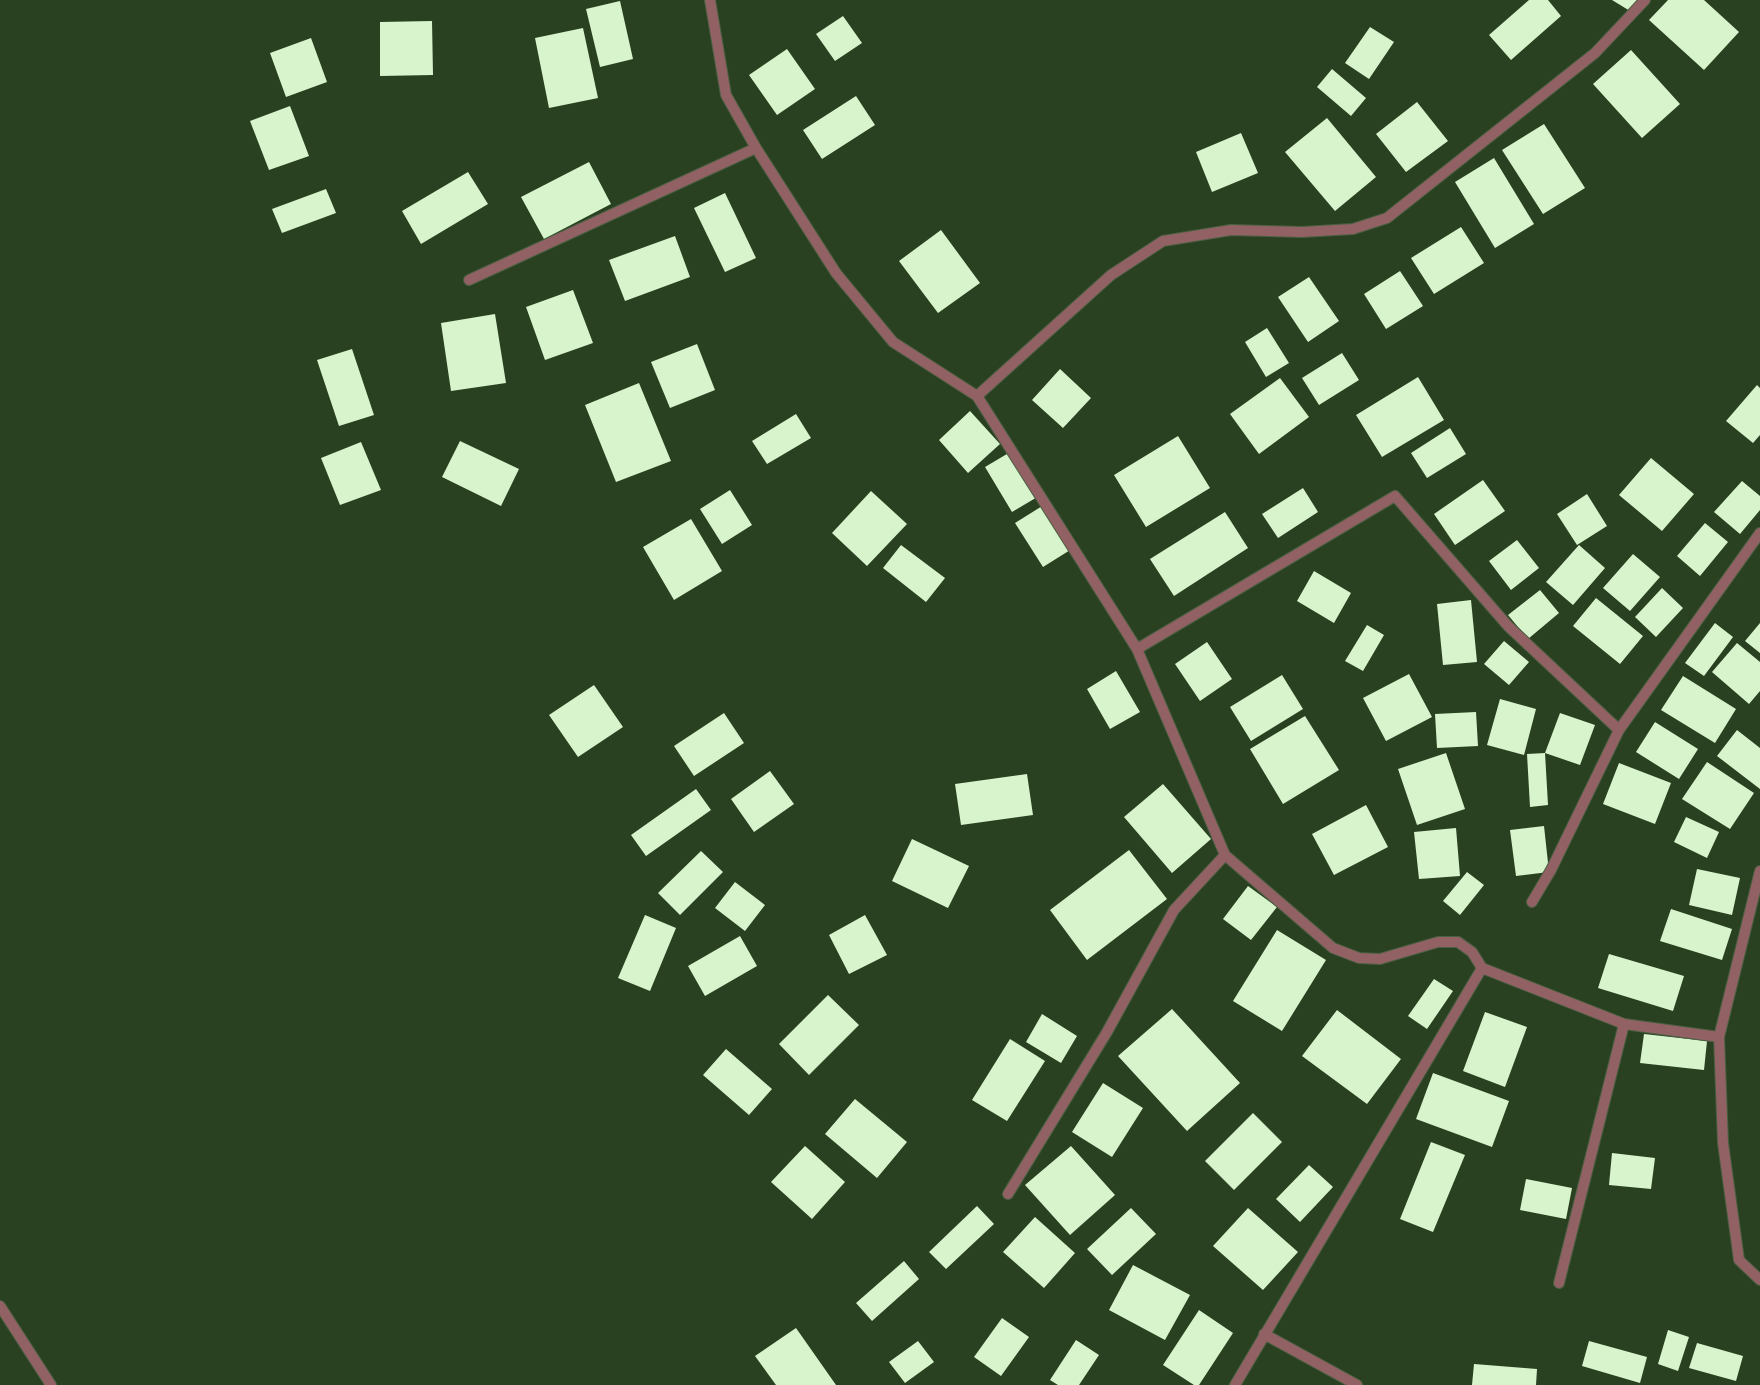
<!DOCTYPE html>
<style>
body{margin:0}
canvas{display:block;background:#2a4121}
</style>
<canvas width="1760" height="1385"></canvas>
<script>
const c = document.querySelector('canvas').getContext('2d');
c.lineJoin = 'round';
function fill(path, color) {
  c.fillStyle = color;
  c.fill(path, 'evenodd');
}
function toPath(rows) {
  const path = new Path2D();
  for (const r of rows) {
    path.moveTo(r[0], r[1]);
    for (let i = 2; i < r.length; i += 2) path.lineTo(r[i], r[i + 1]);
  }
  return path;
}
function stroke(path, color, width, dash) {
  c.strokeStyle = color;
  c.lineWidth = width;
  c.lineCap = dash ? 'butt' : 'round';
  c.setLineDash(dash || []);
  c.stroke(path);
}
const building = toPath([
 [1529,0,1548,0,1561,16,1511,60,1489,35],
 [1612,0,1637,0,1630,11],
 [1668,0,1704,0,1739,32,1704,70,1649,20],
 [620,1,633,59,600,67,586,9],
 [843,16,862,43,835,61,816,34],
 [432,21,433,75,380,76,380,22],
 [1370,27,1394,42,1369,79,1345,63],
 [583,28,598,98,549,108,535,38],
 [311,38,327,82,286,97,270,53],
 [787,49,815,89,777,115,749,75],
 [1631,50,1680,104,1642,138,1593,84],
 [1332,69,1366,98,1351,116,1317,87],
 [856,96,875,125,822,159,803,130],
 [1417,102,1448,141,1406,172,1376,134],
 [290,106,309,156,269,170,250,121],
 [1327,118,1376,177,1335,211,1285,152],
 [1544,124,1585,188,1543,214,1502,150],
 [1241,133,1258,173,1212,192,1196,152],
 [1494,158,1534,224,1495,248,1455,182],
 [589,162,611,204,544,239,521,197],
 [468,172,488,204,421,244,402,211],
 [326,189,336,213,282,233,272,209],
 [725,193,756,258,725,272,694,208],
 [1461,227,1484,263,1434,294,1411,258],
 [941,230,980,283,938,313,899,261],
 [675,236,690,277,625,301,609,260],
 [1400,271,1423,306,1386,329,1364,294],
 [1309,277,1339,321,1308,342,1278,297],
 [573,290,593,343,545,360,526,307],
 [495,314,506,383,451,391,441,323],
 [1267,328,1289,363,1266,377,1245,342],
 [697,344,715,390,670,408,651,362],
 [352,349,374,415,339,426,317,360],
 [1342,353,1359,380,1319,405,1302,378],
 [1060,369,1091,398,1063,428,1032,400],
 [1418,377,1444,420,1382,457,1356,415],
 [1280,378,1309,417,1259,454,1230,414],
 [639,383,671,461,616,482,585,405],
 [1757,385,1760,388,1760,435,1753,443,1726,421],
 [970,411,1000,444,968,473,939,440],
 [796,414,811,438,767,464,752,441],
 [1450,428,1466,454,1427,478,1411,453],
 [1178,436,1210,488,1146,527,1114,475],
 [460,441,519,469,501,506,442,477],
 [361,442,381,490,340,505,321,458],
 [1012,451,1039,496,1012,512,985,467],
 [1651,458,1694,494,1662,531,1619,495],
 [1483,480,1505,511,1455,545,1434,514],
 [1742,481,1760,496,1760,510,1740,534,1714,512],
 [1303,488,1318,512,1278,538,1262,514],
 [730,490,752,525,722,544,700,509],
 [871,491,907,524,867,566,832,533],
 [1587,494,1607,526,1577,545,1557,514],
 [1047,503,1075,547,1043,567,1015,523],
 [1225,512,1248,548,1174,596,1150,559],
 [691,519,722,571,674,600,643,547],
 [1705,523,1728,542,1700,576,1677,556],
 [1517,540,1539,568,1511,590,1489,561],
 [901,545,945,578,926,602,883,568],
 [1579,545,1605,568,1573,605,1546,582],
 [1633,554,1660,577,1630,611,1603,588],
 [1314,571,1351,593,1334,623,1297,601],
 [1662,588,1683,608,1656,637,1635,617],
 [1540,590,1559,613,1528,639,1508,615],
 [1596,598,1643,636,1620,664,1573,626],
 [1471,600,1477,662,1443,665,1437,604],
 [1715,623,1733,637,1704,676,1685,663],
 [1760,623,1760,653,1745,641],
 [1367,625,1384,635,1363,671,1345,661],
 [1504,641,1529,662,1509,685,1484,664],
 [1207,642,1232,679,1200,701,1175,664],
 [1737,643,1760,662,1760,691,1749,704,1712,672],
 [1116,671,1140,712,1110,729,1087,689],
 [1409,674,1432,717,1386,741,1363,698],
 [1282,675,1303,709,1251,741,1230,707],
 [1683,676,1736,709,1715,743,1661,710],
 [594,685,623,727,578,757,549,715],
 [1500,699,1536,709,1524,755,1487,745],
 [1476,712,1478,746,1437,748,1435,714],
 [724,713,744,743,694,776,674,746],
 [1560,713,1595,725,1580,765,1545,753,1548,805,1530,807,1527,754,1545,753],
 [1305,716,1339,770,1283,804,1250,749],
 [1655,722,1698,749,1679,779,1636,752],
 [1737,730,1760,748,1760,789,1717,756],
 [1446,753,1465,809,1417,825,1398,769],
 [1707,762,1754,793,1730,829,1682,799],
 [1619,763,1671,783,1655,824,1603,804],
 [770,771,794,804,754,832,731,799],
 [1027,774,1033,815,961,825,955,784],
 [1163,784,1211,839,1172,873,1124,817],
 [696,789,711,810,646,856,631,835],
 [1366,805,1388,847,1334,875,1312,834],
 [1686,817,1719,832,1707,858,1674,842],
 [1544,826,1549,872,1516,876,1510,830],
 [1456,828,1460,876,1419,879,1414,832],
 [912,839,969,866,948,908,892,881],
 [1129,850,1167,899,1087,960,1050,910],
 [701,851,723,872,680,915,658,893],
 [1697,869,1740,878,1732,915,1689,905],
 [1467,872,1484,885,1460,915,1443,901],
 [735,882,765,905,745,931,715,908],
 [1248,886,1277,907,1251,940,1223,919],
 [1671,909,1732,929,1722,960,1660,941],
 [645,915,676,928,650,991,618,978],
 [865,915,887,955,849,974,829,935],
 [1277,930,1326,960,1282,1031,1233,1001],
 [740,936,757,966,705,996,688,966],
 [1609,954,1684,976,1673,1011,1598,988],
 [1434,979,1453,991,1427,1029,1408,1016],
 [828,995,859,1025,809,1075,779,1044],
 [1172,1009,1240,1083,1187,1131,1118,1056],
 [1337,1010,1401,1059,1367,1104,1302,1056],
 [1485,1012,1527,1027,1505,1087,1463,1071],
 [1042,1014,1077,1036,1061,1063,1026,1042],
 [1644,1034,1707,1041,1704,1070,1640,1063],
 [1010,1039,1045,1061,1007,1121,972,1100],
 [726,1049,772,1089,749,1115,703,1075],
 [1433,1073,1509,1101,1492,1147,1416,1119],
 [1103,1083,1143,1108,1112,1157,1072,1132],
 [855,1099,907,1142,877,1178,825,1134],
 [1253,1113,1282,1142,1234,1190,1205,1161],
 [1431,1142,1465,1155,1433,1232,1400,1219],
 [805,1146,845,1182,812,1219,771,1182],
 [1071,1146,1115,1195,1070,1235,1025,1185],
 [1612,1153,1655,1158,1651,1189,1609,1185],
 [1309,1165,1333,1187,1300,1222,1276,1199],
 [1526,1179,1572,1188,1566,1219,1520,1210],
 [977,1206,994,1224,946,1269,929,1252],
 [1131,1208,1156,1234,1112,1275,1087,1249],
 [1248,1208,1298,1252,1263,1290,1213,1246],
 [1035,1217,1075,1253,1044,1288,1003,1252],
 [904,1261,919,1279,872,1321,856,1303],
 [1133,1265,1190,1295,1165,1340,1109,1310],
 [1199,1310,1233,1333,1199,1385,1194,1385,1163,1365],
 [1002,1318,1029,1337,1001,1376,974,1357],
 [796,1328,836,1385,776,1385,755,1356],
 [1668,1330,1689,1337,1678,1371,1658,1364],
 [1076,1340,1099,1355,1079,1385,1058,1385,1050,1380],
 [918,1341,934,1362,905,1383,889,1362],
 [1589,1341,1647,1357,1640,1383,1582,1366],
 [1697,1343,1743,1356,1736,1381,1689,1368],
 [1474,1364,1537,1369,1536,1385,1472,1385]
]);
const minor = toPath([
 [710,0,726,95,756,148,836,273,893,342,977,396,1137,649,1225,855,1333,948,1359,958,1380,959,1438,942,1458,942,1472,952,1482,968,1624,1024,1719,1037,1760,871],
 [469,280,756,148],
 [977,396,1111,275,1163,241,1231,230,1302,232,1353,229,1387,218,1595,53,1645,0],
 [1137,649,1395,496,1508,626,1619,730],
 [1532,902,1551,870,1619,730,1760,533],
 [1719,1037,1723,1143,1739,1260,1760,1280],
 [1008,1194,1107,1032,1174,910,1225,855],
 [1559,1283,1624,1024],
 [0,1306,51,1385],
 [1264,1334,1357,1385],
 [1235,1385,1482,968]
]);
fill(building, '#d8f4cc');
stroke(minor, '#495f41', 12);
stroke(minor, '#926163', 10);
</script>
